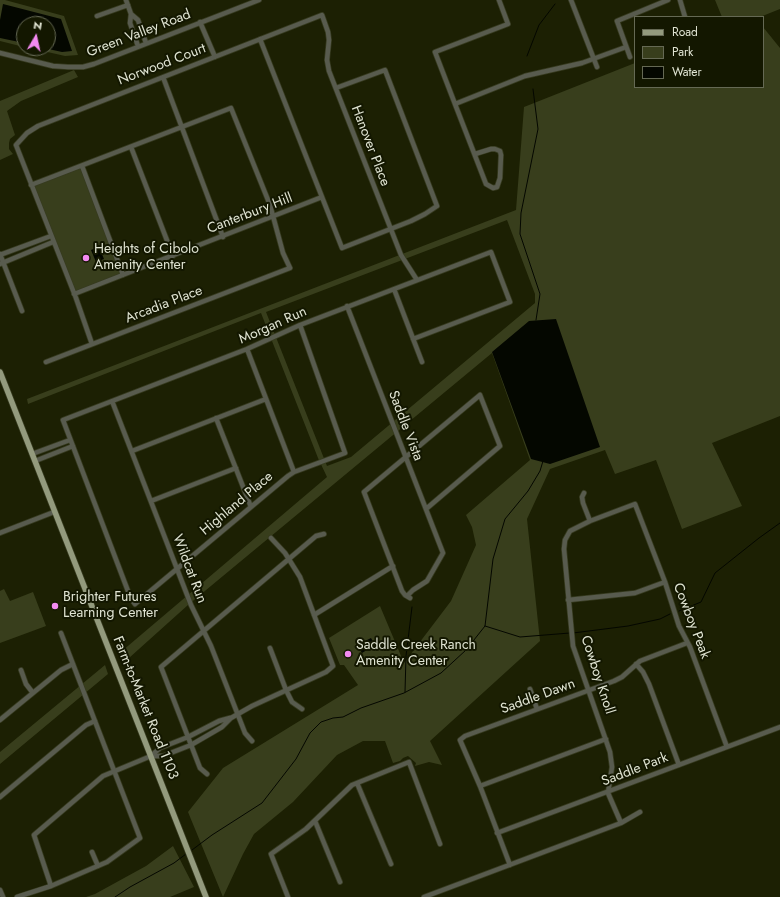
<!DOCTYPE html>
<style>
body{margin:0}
#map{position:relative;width:780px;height:897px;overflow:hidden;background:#1c2003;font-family:Jost,sans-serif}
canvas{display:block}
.legend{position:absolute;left:634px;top:16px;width:130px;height:72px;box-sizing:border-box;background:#131700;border:1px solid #656954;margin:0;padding:5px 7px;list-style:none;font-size:12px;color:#e0e4d2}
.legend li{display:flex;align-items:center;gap:8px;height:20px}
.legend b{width:20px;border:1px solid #656954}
.north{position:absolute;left:16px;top:16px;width:40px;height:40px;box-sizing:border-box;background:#131700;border:1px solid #656954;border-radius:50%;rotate:9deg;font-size:11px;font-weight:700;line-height:16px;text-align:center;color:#e0e4d2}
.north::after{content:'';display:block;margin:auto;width:14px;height:18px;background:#f38af1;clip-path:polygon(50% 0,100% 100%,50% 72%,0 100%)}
</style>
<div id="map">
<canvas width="780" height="897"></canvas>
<ul class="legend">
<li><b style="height:5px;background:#939a7d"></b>Road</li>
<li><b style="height:11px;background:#383e1c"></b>Park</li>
<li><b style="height:11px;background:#040700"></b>Water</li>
</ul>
<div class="north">N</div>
</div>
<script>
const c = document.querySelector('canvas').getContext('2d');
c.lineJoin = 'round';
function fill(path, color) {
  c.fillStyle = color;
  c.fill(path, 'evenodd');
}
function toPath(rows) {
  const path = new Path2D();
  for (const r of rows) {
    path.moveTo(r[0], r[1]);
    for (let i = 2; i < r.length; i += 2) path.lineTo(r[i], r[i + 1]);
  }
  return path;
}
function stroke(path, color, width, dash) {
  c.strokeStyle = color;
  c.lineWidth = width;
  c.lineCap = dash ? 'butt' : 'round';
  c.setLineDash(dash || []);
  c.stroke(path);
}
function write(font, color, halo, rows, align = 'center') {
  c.font = font + ' Jost,sans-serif';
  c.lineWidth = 4;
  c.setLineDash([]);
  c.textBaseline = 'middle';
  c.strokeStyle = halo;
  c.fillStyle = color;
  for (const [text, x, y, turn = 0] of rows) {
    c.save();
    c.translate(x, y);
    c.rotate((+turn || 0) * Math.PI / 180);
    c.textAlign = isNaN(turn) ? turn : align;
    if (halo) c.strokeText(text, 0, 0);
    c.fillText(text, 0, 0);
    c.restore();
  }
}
const green = toPath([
 [0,0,5,0,64,16,78,55,65,56,30,48,48,48,48,24,24,24,24,47,0,41],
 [715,0,780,0,780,9,760,17,722,17],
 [763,27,780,48,780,416,712,443,742,506,682,529,656,460,615,474,605,450,550,469,527,519,540,641,430,741,442,765,429,762,415,766,416,763,408,756,403,758,400,761,393,763,385,741,363,741,337,755,293,802,254,834,243,854,223,897,188,812,223,768,358,685,344,665,340,665,329,638,380,606,404,663,451,601,476,545,472,527,466,515,530,460,492,353,188,605,129,658,122,651,327,477,318,458,261,313,28,404,27,399,516,210,524,107,635,63,635,87,763,87],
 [507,220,535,294,535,303,351,457,327,466,266,312],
 [74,70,78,77,21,101,7,111,15,135,10,139,9,143,9,149,13,154,0,160,0,101],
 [82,166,123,275,74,294,31,185],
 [4,589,10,601,33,592,46,626,0,643,0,591],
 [105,665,108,674,0,764,0,752],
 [173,846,194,887,170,897,86,897,95,894,146,866]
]);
const water = toPath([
 [3,4,61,19,72,51,62,52,44,48,48,48,48,24,24,24,24,43,0,38,0,20],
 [99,247,104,259,96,262,91,250],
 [556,319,600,447,550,464,531,459,492,352,529,321],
 [371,638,375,645,362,653,357,645]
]);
const stream = toPath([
 [527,56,539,25,555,4],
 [533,89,538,129,521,213,520,234,540,294,536,320],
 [679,611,701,602,715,573,759,538,780,523],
 [485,626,520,637,570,633],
 [573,633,628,626,660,619,670,614],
 [405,692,406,656,412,607],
 [192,850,212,835,262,803,296,759,310,733,321,722,333,718,343,717,361,708,404,693,441,673,466,650,485,626,493,559,505,519,528,491,540,471,543,461],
 [115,897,130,887,174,863,186,854]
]);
const minor = toPath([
 [126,0,131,14,130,23,138,46],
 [571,0,597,67],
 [680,0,685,17],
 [131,14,138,20,146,43],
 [97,16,128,5],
 [200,22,215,57],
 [260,39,342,248,411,221,425,214,437,206,385,70,336,88],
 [0,53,53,66,68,67,83,67,94,64,259,0],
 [630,57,617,21,668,0],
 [163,77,223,237],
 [455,104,525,76,582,63,626,47],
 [131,147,173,256],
 [475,154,491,149,495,149,500,151,501,155,500,178,497,187,493,188,486,184,455,104,435,52,508,24,499,0],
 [82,166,123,275],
 [31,185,231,108,270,205,283,253,290,268,46,362],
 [0,254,22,311],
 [0,255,51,236],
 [0,264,53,242],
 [394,289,422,362],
 [74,294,322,197],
 [347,306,443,553,427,581,413,590,407,596],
 [300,325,345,453,294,472,288,476,135,604,131,599,63,420,247,349,300,325,491,252,510,302,413,339],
 [92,344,76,298,16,145,27,133,38,126,322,15,328,32,329,40,327,60,329,71,401,255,417,280],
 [247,349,294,472],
 [112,401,191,605,211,646,245,733,252,741],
 [216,418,251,507],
 [132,451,266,399],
 [32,454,70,440],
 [35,461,73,446],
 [584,493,582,497,583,503,590,521],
 [151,501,236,468],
 [0,533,54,512],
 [410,598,405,595,402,591,364,492,480,395,500,446,426,509],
 [568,600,635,593,665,582],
 [314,615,393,566],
 [270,648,286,690,292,702,302,709],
 [636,664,643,672,649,684,679,765],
 [21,670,26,684,33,693],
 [530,689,537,709],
 [0,720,61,670,73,664],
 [151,756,163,756,191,745,222,727,231,718,252,706,326,672,333,666,300,577,285,553,271,538],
 [207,774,200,768,161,667,316,536,324,534],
 [357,783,391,864],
 [480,786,606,739],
 [0,797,86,725,95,721],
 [315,821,340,882],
 [621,823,608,793,612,767,610,752,573,646,564,549,565,540,570,531,590,521,635,504,665,582,679,626,690,647,727,747],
 [497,833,780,727],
 [92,852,98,866],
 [510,865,480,786,460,740,465,736,614,681,622,677,640,661,687,643],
 [51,886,34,835,103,776,151,756,160,748,188,737,219,721,230,718],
 [0,890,3,897],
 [17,897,51,886,107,862,140,838,61,633],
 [288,897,271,854,306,829,352,785,409,762,440,844],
 [424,897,621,823,640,812]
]);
const major = toPath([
 [0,372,206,897]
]);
const markers = [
 [86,258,4,"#f38af1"],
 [55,606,4,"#f38af1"],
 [348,654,4,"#f38af1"]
];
const streetNames = [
 ["Green Valley Road",139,34,-21],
 ["Norwood Court",162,65,-21],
 ["Hanover Place",370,146,69],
 ["Canterbury Hill",250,214,-21],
 ["Arcadia Place",164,305,-21],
 ["Morgan Run",273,326,-24],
 ["Saddle Vista",405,426,69],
 ["Highland Place",237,504,-40],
 ["Wildcat Run",189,569,69],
 ["Cowboy Peak",691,621,69],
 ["Cowboy Knoll",597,675,72],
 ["Saddle Dawn",538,697,-20],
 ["Farm-to-Market Road 1103",145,708,68],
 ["Saddle Park",635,770,-21]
];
const poiNames = [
 ["Heights of Cibolo",94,250],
 ["Amenity Center",94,266],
 ["Brighter Futures",63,598],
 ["Learning Center",63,614],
 ["Saddle Creek Ranch",356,646],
 ["Amenity Center",356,662]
];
fill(green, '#383e1c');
fill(water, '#040700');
stroke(stream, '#040700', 1);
stroke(minor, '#373b20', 6);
stroke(major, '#373b20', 7);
stroke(minor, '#585b4e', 4.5);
stroke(major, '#939a7d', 5.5);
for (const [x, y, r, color] of markers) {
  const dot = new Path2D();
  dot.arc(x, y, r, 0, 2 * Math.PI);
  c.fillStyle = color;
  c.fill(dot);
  stroke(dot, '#131700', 1.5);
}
write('14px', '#e0e4d2', '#131700', streetNames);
write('14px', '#e0e4d2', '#131700', poiNames, 'left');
</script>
